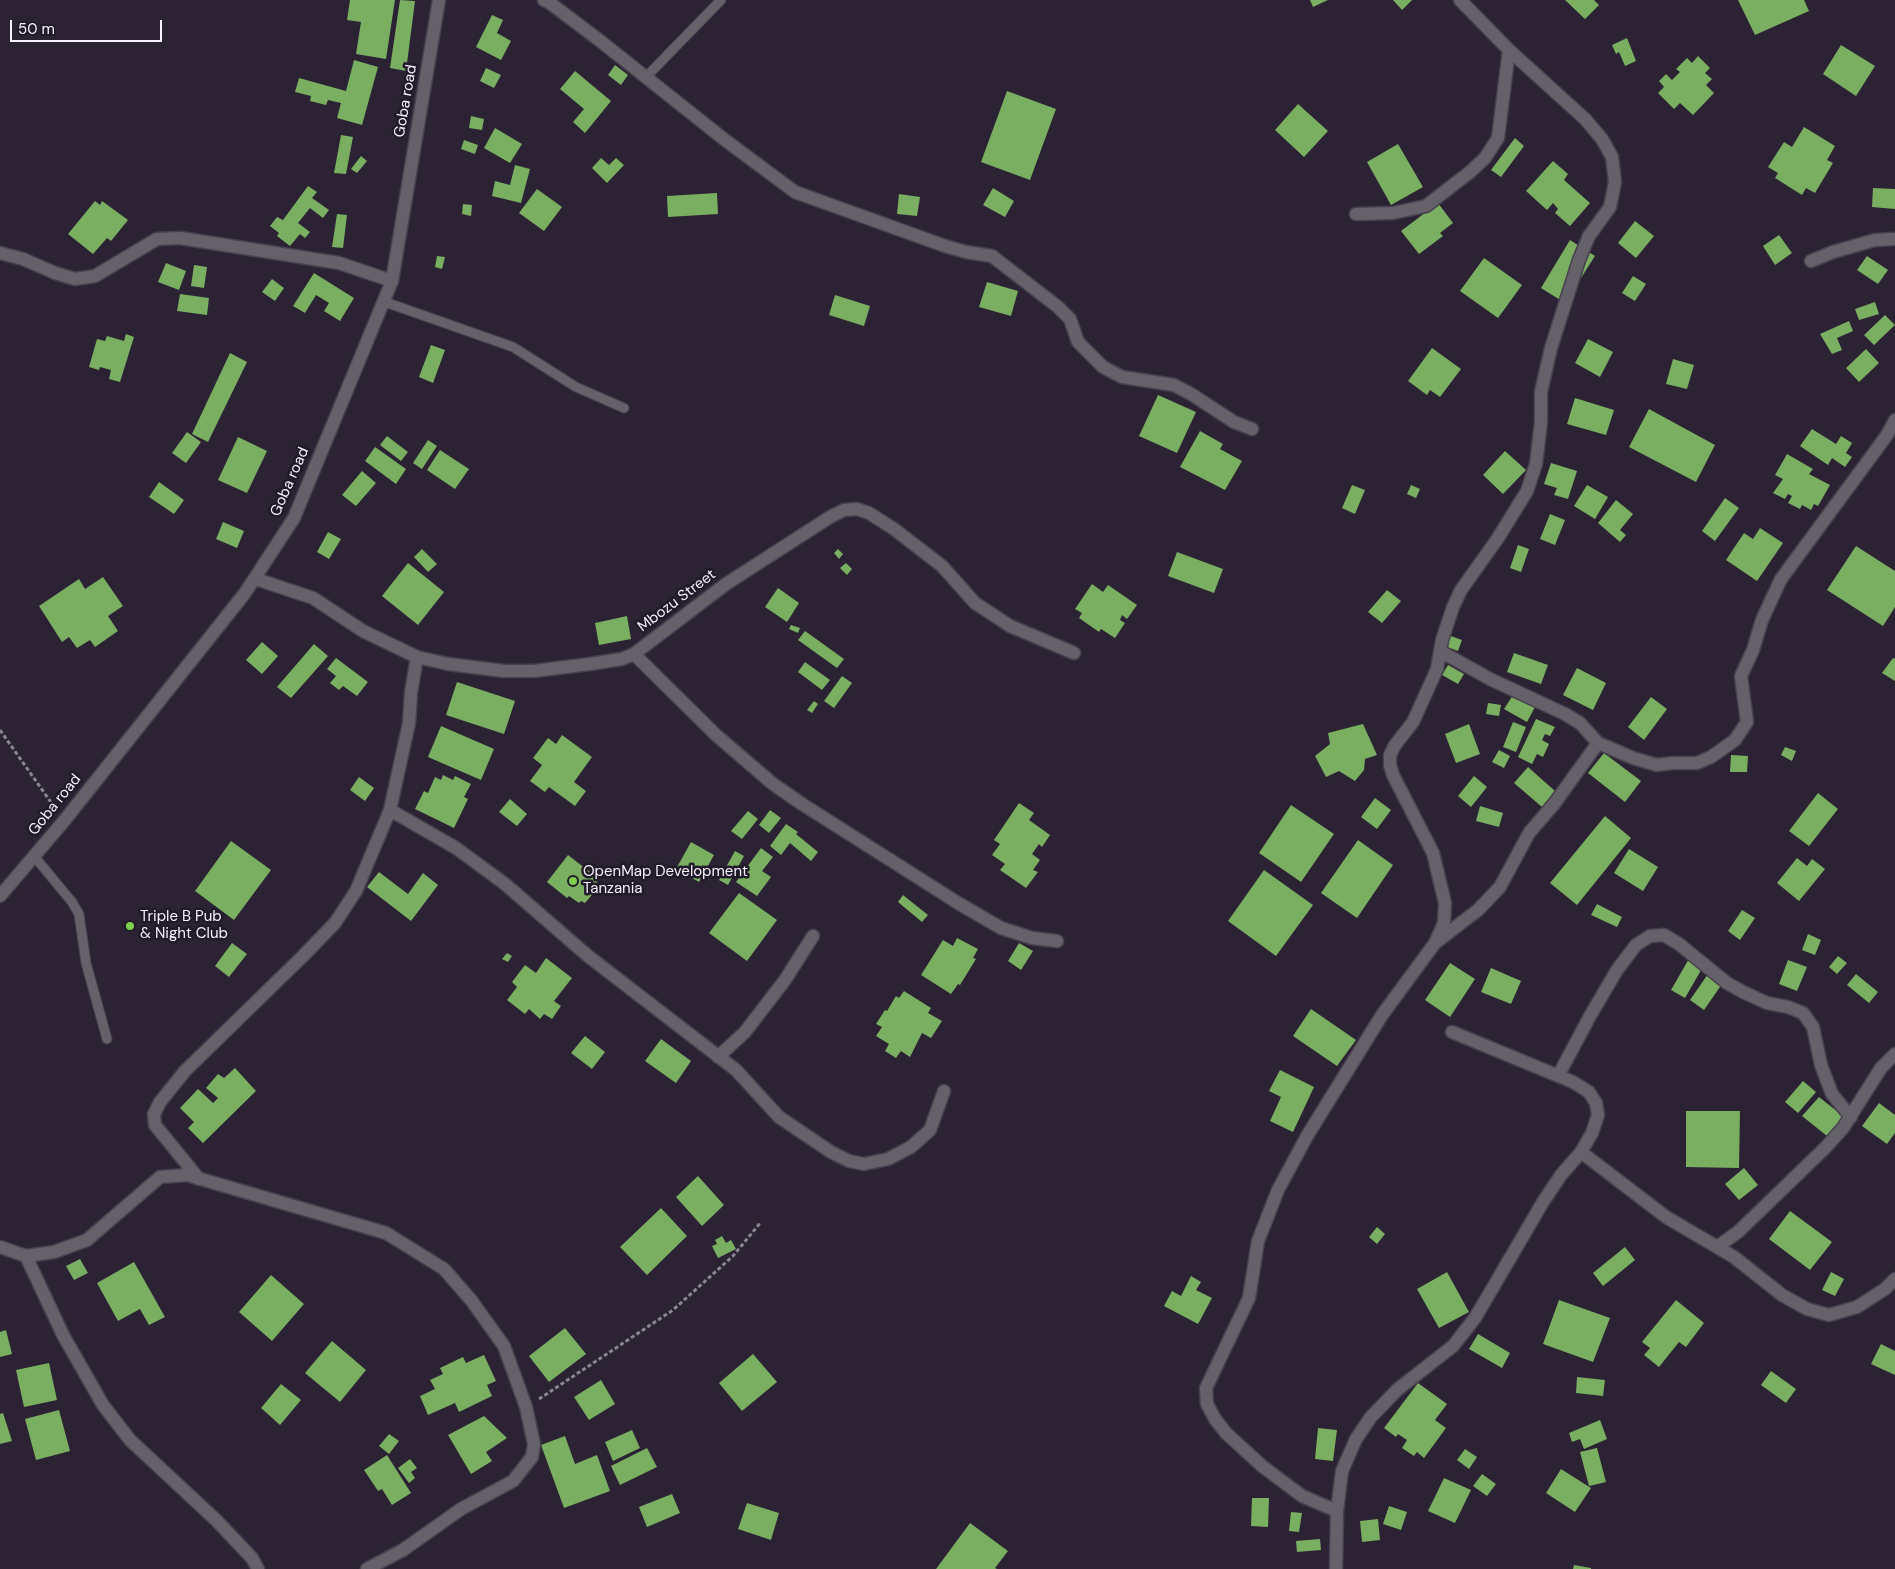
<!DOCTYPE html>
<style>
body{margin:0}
#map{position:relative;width:1895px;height:1569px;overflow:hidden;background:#2b2333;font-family:"DM Sans",sans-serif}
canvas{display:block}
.scale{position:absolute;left:10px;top:20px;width:152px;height:22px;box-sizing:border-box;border:2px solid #f6f1fc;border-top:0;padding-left:6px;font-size:15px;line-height:18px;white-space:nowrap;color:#f6f1fc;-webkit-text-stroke:4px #211a29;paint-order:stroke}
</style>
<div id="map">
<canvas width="1895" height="1569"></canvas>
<div class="scale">50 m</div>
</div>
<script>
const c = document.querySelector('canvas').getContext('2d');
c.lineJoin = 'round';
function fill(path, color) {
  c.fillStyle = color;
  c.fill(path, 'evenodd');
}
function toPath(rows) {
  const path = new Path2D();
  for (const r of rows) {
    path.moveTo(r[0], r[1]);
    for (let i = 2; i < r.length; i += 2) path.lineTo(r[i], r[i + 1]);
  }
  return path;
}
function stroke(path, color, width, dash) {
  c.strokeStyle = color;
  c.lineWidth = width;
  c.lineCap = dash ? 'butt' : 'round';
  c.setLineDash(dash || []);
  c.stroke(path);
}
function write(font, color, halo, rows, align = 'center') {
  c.font = font + ' "DM Sans",sans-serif';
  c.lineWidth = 5;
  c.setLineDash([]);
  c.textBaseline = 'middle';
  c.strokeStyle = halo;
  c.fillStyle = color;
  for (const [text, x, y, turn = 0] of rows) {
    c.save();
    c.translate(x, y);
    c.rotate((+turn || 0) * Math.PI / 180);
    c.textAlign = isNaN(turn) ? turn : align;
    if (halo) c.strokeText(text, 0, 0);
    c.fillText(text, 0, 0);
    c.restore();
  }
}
const building = toPath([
 [350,0,395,0,386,59,356,54,361,22,347,20],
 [400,0,415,1,406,71,390,68],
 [1310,0,1328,0,1313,7],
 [1393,0,1412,0,1402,10],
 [1565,0,1594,0,1599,5,1585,19],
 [1738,0,1804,0,1809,11,1755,35],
 [492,15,503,20,497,33,511,41,501,60,476,47],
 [1627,38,1636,61,1625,66,1619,52,1616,54,1612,45],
 [1841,45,1875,66,1856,96,1823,74],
 [1698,56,1710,68,1705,73,1712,79,1706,85,1714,93,1693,115,1680,103,1674,109,1658,93,1664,87,1659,81,1666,74,1672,80,1680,72,1676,69,1687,58,1692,63],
 [354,60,378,67,362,125,337,118,341,103,328,100,326,105,310,101,311,96,295,92,299,78,346,91],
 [615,65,628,75,621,85,608,75],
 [486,68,501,75,494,88,480,81],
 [575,71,611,101,585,133,573,122,584,109,560,89],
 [1007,91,1056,109,1030,180,981,162],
 [1298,104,1328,131,1304,157,1275,130],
 [471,116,484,119,482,130,469,128],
 [1804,127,1835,146,1827,160,1833,163,1815,193,1806,188,1802,195,1775,178,1778,173,1768,167,1784,142,1792,147],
 [495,128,522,144,510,163,484,148],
 [341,135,353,137,346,174,334,173],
 [1515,138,1524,146,1501,177,1491,170],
 [464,140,478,145,475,154,461,149],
 [1398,144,1423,187,1391,205,1367,162],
 [361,156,367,161,357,173,351,169],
 [601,158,609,165,616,158,624,165,607,183,592,168],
 [1553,161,1568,174,1564,180,1590,203,1570,226,1555,213,1558,209,1553,203,1547,210,1526,191],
 [515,165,530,169,521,203,492,196,495,181,510,185],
 [308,186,317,192,312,198,329,210,323,218,310,208,298,223,310,232,305,238,300,234,290,246,277,236,279,233,270,226,277,217,283,220],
 [993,188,1014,201,1005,217,983,205],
 [1873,188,1895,189,1895,209,1872,207],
 [537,189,562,207,544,231,519,213],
 [717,193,718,214,668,217,667,196],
 [899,194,920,197,917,216,897,214],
 [95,201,100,205,102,201,128,220,111,241,107,238,93,254,68,234],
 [1438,203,1453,223,1440,233,1443,236,1419,254,1401,231],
 [463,204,472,205,471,216,462,214],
 [337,214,347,215,343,248,332,247],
 [1635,221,1654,236,1636,258,1618,243],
 [1779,235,1792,253,1775,265,1763,246],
 [1570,240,1595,256,1565,303,1541,288],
 [437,256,445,257,442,269,435,267],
 [1867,256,1888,270,1878,284,1857,270],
 [1484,258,1522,285,1498,318,1460,291],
 [166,263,186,271,179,290,158,282],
 [194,265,207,267,204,288,191,286],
 [314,273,354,298,340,321,324,311,329,303,316,295,305,313,293,306],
 [1633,276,1646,284,1635,301,1622,293],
 [272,279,284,288,275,301,262,292],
 [987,282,1018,291,1011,316,979,307],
 [180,294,209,298,207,315,177,311],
 [835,295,870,306,864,326,829,315],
 [1875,302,1879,314,1859,320,1855,309],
 [1885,315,1895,325,1874,345,1864,335],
 [1849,321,1853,331,1837,338,1842,350,1832,354,1820,334],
 [126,334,134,337,120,382,109,379,111,370,100,367,99,370,89,367,97,339,105,341,107,336,124,341],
 [1588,339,1613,352,1600,377,1575,363],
 [431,345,445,350,433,383,419,377],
 [1432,348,1461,369,1440,397,1430,390,1427,395,1408,381],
 [1866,349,1879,363,1859,382,1846,368],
 [230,353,247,362,208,442,192,434],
 [1673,359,1694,365,1687,389,1666,384],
 [1158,395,1196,412,1177,453,1139,436],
 [1575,398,1614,410,1606,435,1567,424],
 [1649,409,1715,445,1696,482,1629,447],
 [1812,429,1836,444,1841,436,1852,443,1846,453,1852,457,1845,467,1832,458,1828,465,1800,446],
 [1200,431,1223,444,1220,449,1242,461,1225,490,1180,467],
 [187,432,201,442,186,463,172,453],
 [387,436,408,452,401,461,380,445],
 [238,437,267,451,247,493,218,480],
 [428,440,437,446,422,469,413,463],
 [375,447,406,469,396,484,365,461],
 [440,450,469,469,455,489,427,470],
 [1505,451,1526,470,1503,494,1483,475],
 [1787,454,1813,469,1809,474,1830,485,1818,506,1814,504,1811,510,1802,505,1800,509,1788,503,1792,496,1788,494,1785,499,1773,493,1783,479,1775,475],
 [1551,463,1577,471,1568,499,1554,495,1557,488,1544,484],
 [362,471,376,483,356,506,342,495],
 [159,482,184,500,174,514,149,497],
 [1352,485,1365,490,1355,514,1342,508],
 [1411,485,1420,489,1416,498,1407,494],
 [1587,485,1608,497,1595,519,1574,506],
 [1725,498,1739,508,1715,541,1702,531],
 [1616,500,1633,514,1620,530,1626,535,1620,542,1598,523],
 [1550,514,1565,520,1555,545,1540,539],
 [223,522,244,531,237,548,216,539],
 [1760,528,1783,543,1757,581,1726,560,1744,533,1753,539],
 [328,532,341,539,329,559,317,552],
 [1518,545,1529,549,1521,572,1510,568],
 [1856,546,1895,571,1895,607,1883,626,1827,590],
 [422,549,437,564,428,572,414,557],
 [838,549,843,554,839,559,834,553],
 [1177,552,1223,569,1214,593,1168,576],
 [408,563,444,592,418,625,382,596],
 [846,563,852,569,847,575,840,568],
 [103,577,123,606,108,616,118,631,95,647,90,640,77,648,69,637,62,642,39,606,79,579,85,589],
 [1092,584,1103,592,1108,585,1137,605,1127,619,1122,615,1120,620,1125,623,1115,638,1101,629,1099,632,1079,618,1082,613,1075,609],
 [778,588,799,603,787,622,765,607],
 [1387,590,1401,601,1382,623,1368,612],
 [627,616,631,639,599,645,595,623],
 [791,625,800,628,798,633,789,629],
 [805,631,844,659,837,668,798,640],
 [1448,635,1462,640,1458,651,1444,646],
 [262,642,278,656,262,674,246,660],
 [314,644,328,656,291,698,277,687],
 [1514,653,1548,665,1541,684,1507,672],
 [336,658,368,682,357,696,343,686,339,690,330,683,336,676,327,669],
 [1893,658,1895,659,1895,681,1882,673],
 [805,662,830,680,822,690,798,672],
 [1448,665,1464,674,1458,684,1442,675],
 [1577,668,1606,683,1593,710,1563,695],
 [842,676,852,683,834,708,824,701],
 [457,682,515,701,504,734,446,715],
 [1513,695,1535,707,1527,722,1504,709],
 [1651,697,1667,709,1644,740,1628,727],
 [814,701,818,704,812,713,807,710],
 [1488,703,1501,705,1499,716,1486,714],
 [1536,719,1555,727,1550,736,1545,734,1542,740,1549,744,1543,757,1537,754,1532,764,1518,757],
 [1513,722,1526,727,1516,752,1503,747],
 [1363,724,1377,755,1365,759,1364,770,1355,781,1339,771,1326,777,1315,756,1330,744,1328,733],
 [1469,724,1480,754,1456,763,1445,734],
 [441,726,494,749,481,780,428,757],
 [562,735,592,757,574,782,586,791,575,806,549,787,545,792,530,781,542,765,533,758,548,738,556,744],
 [1785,747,1796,751,1792,761,1781,755],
 [1499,750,1510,756,1504,768,1492,762],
 [1604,753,1641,781,1625,802,1588,773],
 [1731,755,1748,756,1747,772,1730,772],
 [1528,767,1555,791,1542,807,1514,783],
 [443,775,453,780,455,776,471,784,464,797,468,799,454,828,415,809,424,791,428,793,435,777,441,780],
 [1474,776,1487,787,1471,807,1458,796],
 [359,777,374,788,365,801,350,790],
 [1818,793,1838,809,1809,846,1789,831],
 [1375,798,1391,810,1377,829,1361,817],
 [510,799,527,814,517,826,499,812],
 [1019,803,1034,813,1029,820,1050,835,1042,847,1039,844,1032,854,1040,860,1033,870,1038,872,1026,888,1000,870,1005,864,992,855,1000,844,994,840],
 [1291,805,1334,834,1301,882,1259,853],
 [1480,806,1503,813,1499,827,1476,821],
 [770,810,781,818,769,833,759,825],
 [748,811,758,819,742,839,731,831],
 [1605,816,1631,838,1577,905,1550,883],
 [786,824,798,832,796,834,818,852,811,861,790,843,781,855,770,846],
 [1358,840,1393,865,1357,918,1321,893],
 [231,841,271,870,234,920,195,891],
 [691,842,714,855,699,882,676,869],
 [761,848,773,857,762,871,771,877,757,896,736,882],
 [1629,849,1658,867,1643,891,1614,873],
 [735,851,744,856,728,885,719,880],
 [568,855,599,879,594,887,597,889,585,903,581,901,579,903,569,896,567,898,547,882],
 [1797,858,1807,866,1812,859,1825,869,1799,901,1777,883],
 [1264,870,1313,905,1276,956,1228,921],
 [379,872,408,894,423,873,438,885,411,921,367,887],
 [739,893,777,920,747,961,709,933],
 [903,895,928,915,922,922,898,902],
 [1597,904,1622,917,1617,927,1591,915],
 [1742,910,1755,918,1740,940,1728,931],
 [1808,934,1821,940,1815,955,1802,950],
 [957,938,978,949,973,958,976,959,960,985,958,984,951,994,921,975,943,940,953,946],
 [232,943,247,954,229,977,215,966],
 [1019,943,1033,951,1021,970,1008,961],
 [507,953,512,956,508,962,502,959],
 [1838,956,1847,963,1837,974,1829,967],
 [1690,957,1704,965,1685,998,1671,990],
 [546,958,572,978,554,1001,561,1006,552,1019,544,1014,540,1019,529,1009,525,1014,507,1000,517,987,512,982,525,965,536,973],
 [1788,960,1807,967,1797,991,1779,984],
 [1450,963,1475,979,1450,1017,1425,1000],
 [1491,968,1521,981,1511,1004,1481,992],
 [1708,974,1722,984,1704,1010,1690,1000],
 [1856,974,1878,992,1869,1003,1847,985],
 [904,991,931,1008,928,1013,942,1021,931,1038,922,1033,910,1057,901,1051,896,1058,885,1051,889,1044,876,1036,882,1027,876,1024,885,1010,887,1011,896,996,899,998],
 [1311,1009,1356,1040,1337,1066,1293,1036],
 [585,1036,605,1052,592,1069,571,1053],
 [661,1039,691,1061,676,1083,645,1061],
 [235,1068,256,1091,203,1143,188,1128,194,1122,180,1108,198,1089,213,1103,218,1098,206,1088,218,1074,224,1078],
 [1280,1070,1314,1087,1293,1132,1270,1121,1281,1097,1269,1091],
 [1803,1081,1816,1092,1798,1113,1785,1102],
 [1819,1097,1848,1120,1832,1140,1802,1116],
 [1879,1103,1895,1115,1895,1133,1887,1144,1862,1126],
 [1686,1111,1740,1111,1739,1168,1686,1167],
 [1744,1168,1758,1185,1739,1200,1725,1184],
 [698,1176,724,1205,702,1226,676,1197],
 [661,1208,687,1236,647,1275,620,1247],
 [1790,1211,1832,1242,1810,1270,1769,1239],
 [1377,1227,1385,1234,1377,1244,1369,1237],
 [722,1236,726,1243,731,1240,736,1249,718,1258,712,1246,717,1244,715,1240],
 [1625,1247,1635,1260,1603,1286,1593,1273],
 [80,1259,88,1273,74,1280,66,1266],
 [134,1262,165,1317,149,1325,140,1309,118,1321,97,1283],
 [1447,1272,1469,1312,1439,1328,1417,1289],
 [1831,1272,1844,1279,1835,1296,1822,1290],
 [271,1275,304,1304,272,1341,239,1312],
 [1191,1276,1201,1282,1196,1290,1212,1298,1198,1324,1164,1306,1172,1291,1181,1296],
 [1559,1300,1610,1318,1593,1362,1543,1344],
 [1676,1300,1704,1323,1686,1347,1679,1342,1659,1367,1644,1355,1650,1348,1642,1342],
 [565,1328,586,1354,549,1382,529,1356],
 [6,1330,12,1354,0,1357,0,1332],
 [1478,1334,1510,1353,1502,1368,1469,1349],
 [332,1341,366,1370,340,1402,305,1373],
 [1881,1344,1895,1351,1895,1375,1871,1364],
 [753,1354,777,1382,742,1411,719,1383],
 [484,1355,496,1381,487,1385,492,1396,459,1412,455,1403,428,1415,420,1396,435,1389,430,1380,443,1374,440,1368,463,1357,466,1363],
 [49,1363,57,1400,24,1407,16,1370],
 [1771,1371,1796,1389,1786,1403,1761,1385],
 [1577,1377,1605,1380,1603,1396,1576,1393],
 [601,1380,615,1404,589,1420,574,1397],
 [1418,1383,1447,1404,1435,1420,1446,1428,1424,1458,1417,1452,1414,1456,1402,1448,1407,1440,1398,1434,1396,1437,1384,1428],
 [281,1384,301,1400,280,1425,261,1408],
 [59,1410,70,1451,36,1460,25,1419],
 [3,1413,12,1441,0,1444,0,1414],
 [484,1416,507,1438,486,1452,492,1461,471,1474,448,1435],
 [1600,1420,1607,1439,1584,1449,1580,1439,1572,1442,1569,1433],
 [1318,1428,1337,1430,1333,1461,1315,1459],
 [632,1430,640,1448,613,1461,605,1442],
 [389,1434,399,1441,389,1454,379,1446],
 [565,1436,575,1464,597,1455,610,1491,564,1508,541,1445],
 [647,1448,657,1467,620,1485,611,1466],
 [1597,1448,1606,1482,1589,1486,1580,1452],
 [1465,1449,1477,1457,1469,1469,1457,1460],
 [387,1455,411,1493,392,1505,382,1489,378,1491,364,1470],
 [410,1459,417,1468,411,1472,415,1478,409,1483,398,1468],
 [1561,1469,1591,1488,1575,1512,1546,1493],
 [1482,1474,1496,1484,1487,1496,1473,1486],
 [1444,1478,1471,1490,1455,1523,1428,1511],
 [672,1494,680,1513,647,1527,639,1507],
 [1252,1498,1269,1498,1268,1527,1251,1526],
 [747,1503,779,1513,771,1540,738,1529],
 [1389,1506,1407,1512,1401,1530,1383,1524],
 [1291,1512,1302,1513,1299,1532,1289,1531],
 [1378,1519,1380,1540,1362,1542,1360,1521],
 [970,1523,1008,1551,995,1568,997,1569,936,1569],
 [1320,1539,1321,1550,1297,1552,1296,1541],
 [1574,1565,1591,1568,1591,1569,1573,1569]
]);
const path = toPath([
 [0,730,55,808],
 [539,1399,673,1310,733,1256,761,1222]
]);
const service = toPath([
 [646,77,721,0],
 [385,302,513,347,576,387,624,408],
 [34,856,72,902,79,914,86,963,107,1039]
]);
const minor = toPath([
 [544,0,550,3,599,40,725,140,795,192,945,246,966,252,992,256,1058,307,1070,319,1078,342,1103,367,1122,377,1174,385,1191,394,1234,422,1252,429],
 [1356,214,1393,213,1426,206,1470,172,1485,158,1498,138,1509,50],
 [0,253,23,259,55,273,75,279,95,276,157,239,180,238,339,263,392,281],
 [1811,261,1833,252,1875,240,1895,239],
 [256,579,313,598,363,631,417,657,448,664,504,671,534,671,590,664,622,659,634,654,726,584,830,517,844,510,857,509,869,513,894,529,942,566,975,603,1010,626,1074,653],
 [1440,651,1490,679,1565,714,1580,723,1598,743,1633,758,1657,765,1673,763,1697,763,1711,757,1735,740,1747,722,1741,676,1753,650,1762,620,1781,579,1887,435,1895,420],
 [634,654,716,735,773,784,802,804,958,903,1001,928,1032,938,1057,941],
 [390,810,456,848,505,884,588,956,736,1070,779,1117,831,1152,849,1161,864,1164,888,1159,911,1147,930,1130,944,1091],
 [1435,943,1478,910,1500,887,1529,833,1554,804,1598,743],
 [718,1057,745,1032,785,980,813,936],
 [1558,1076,1590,1016,1617,970,1636,945,1650,936,1664,935,1679,944,1727,983,1743,992,1767,1003,1788,1007,1803,1013,1813,1027,1821,1065,1832,1094,1851,1117],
 [1581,1152,1666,1217,1734,1257,1782,1295,1807,1309,1829,1315,1857,1307,1885,1289,1895,1279],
 [199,1179,155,1125,154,1114,160,1102,185,1071,303,956,335,923,356,891,390,810,409,723,411,693,417,657],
 [0,1247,26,1256,54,1252,87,1240,160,1177,187,1175,386,1233,444,1269,471,1300,504,1346,526,1407,534,1444,532,1457,513,1481,461,1509,403,1550,367,1569],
 [1717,1247,1738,1232,1825,1148,1843,1128,1881,1068,1895,1054],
 [26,1256,63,1335,103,1405,130,1440,216,1520,252,1558,258,1569],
 [1337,1511,1302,1496,1262,1466,1226,1433,1215,1419,1207,1404,1206,1388,1249,1298,1258,1241,1278,1190,1307,1136,1382,1015,1435,943,1444,923,1445,903,1433,853,1393,775,1390,765,1390,755,1395,745,1413,722,1437,669,1442,640,1453,607,1461,590,1498,538,1527,491,1536,464,1541,422,1541,392,1551,348,1579,260,1589,236,1610,207,1615,182,1612,157,1602,139,1585,119,1509,50,1460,0],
 [1336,1569,1337,1511,1342,1471,1356,1439,1371,1417,1397,1390,1453,1346,1475,1318,1543,1202,1561,1175,1581,1152,1592,1133,1598,1115,1596,1103,1589,1092,1573,1082,1452,1032]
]);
const tertiary = toPath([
 [0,896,64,821,245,593,294,518,392,281,439,0]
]);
const markers = [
 [573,881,5,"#7fd052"],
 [130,926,5,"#7fd052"]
];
const streetNames = [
 ["Goba road",406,101,-80],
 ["Goba road",290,482,-66],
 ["Mbozu Street",677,601,-37],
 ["Goba road",55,805,-51]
];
const poiNames = [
 ["OpenMap Development",583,872],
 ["Tanzania",583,889],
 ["Triple B Pub",140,917],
 ["& Night Club",140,934]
];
fill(building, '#7aae61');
stroke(service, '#47404f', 11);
stroke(minor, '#47404f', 15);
stroke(tertiary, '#47404f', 15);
stroke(path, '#8b8492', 3, [4, 2.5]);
stroke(service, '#656169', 9);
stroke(minor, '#656169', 12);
stroke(tertiary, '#656169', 12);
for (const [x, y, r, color] of markers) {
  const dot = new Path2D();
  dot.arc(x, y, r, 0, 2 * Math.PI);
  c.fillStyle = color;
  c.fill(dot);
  stroke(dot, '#211a29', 2);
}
write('15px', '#f6f1fc', '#211a29', streetNames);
write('15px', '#f6f1fc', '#211a29', poiNames, 'left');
</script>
